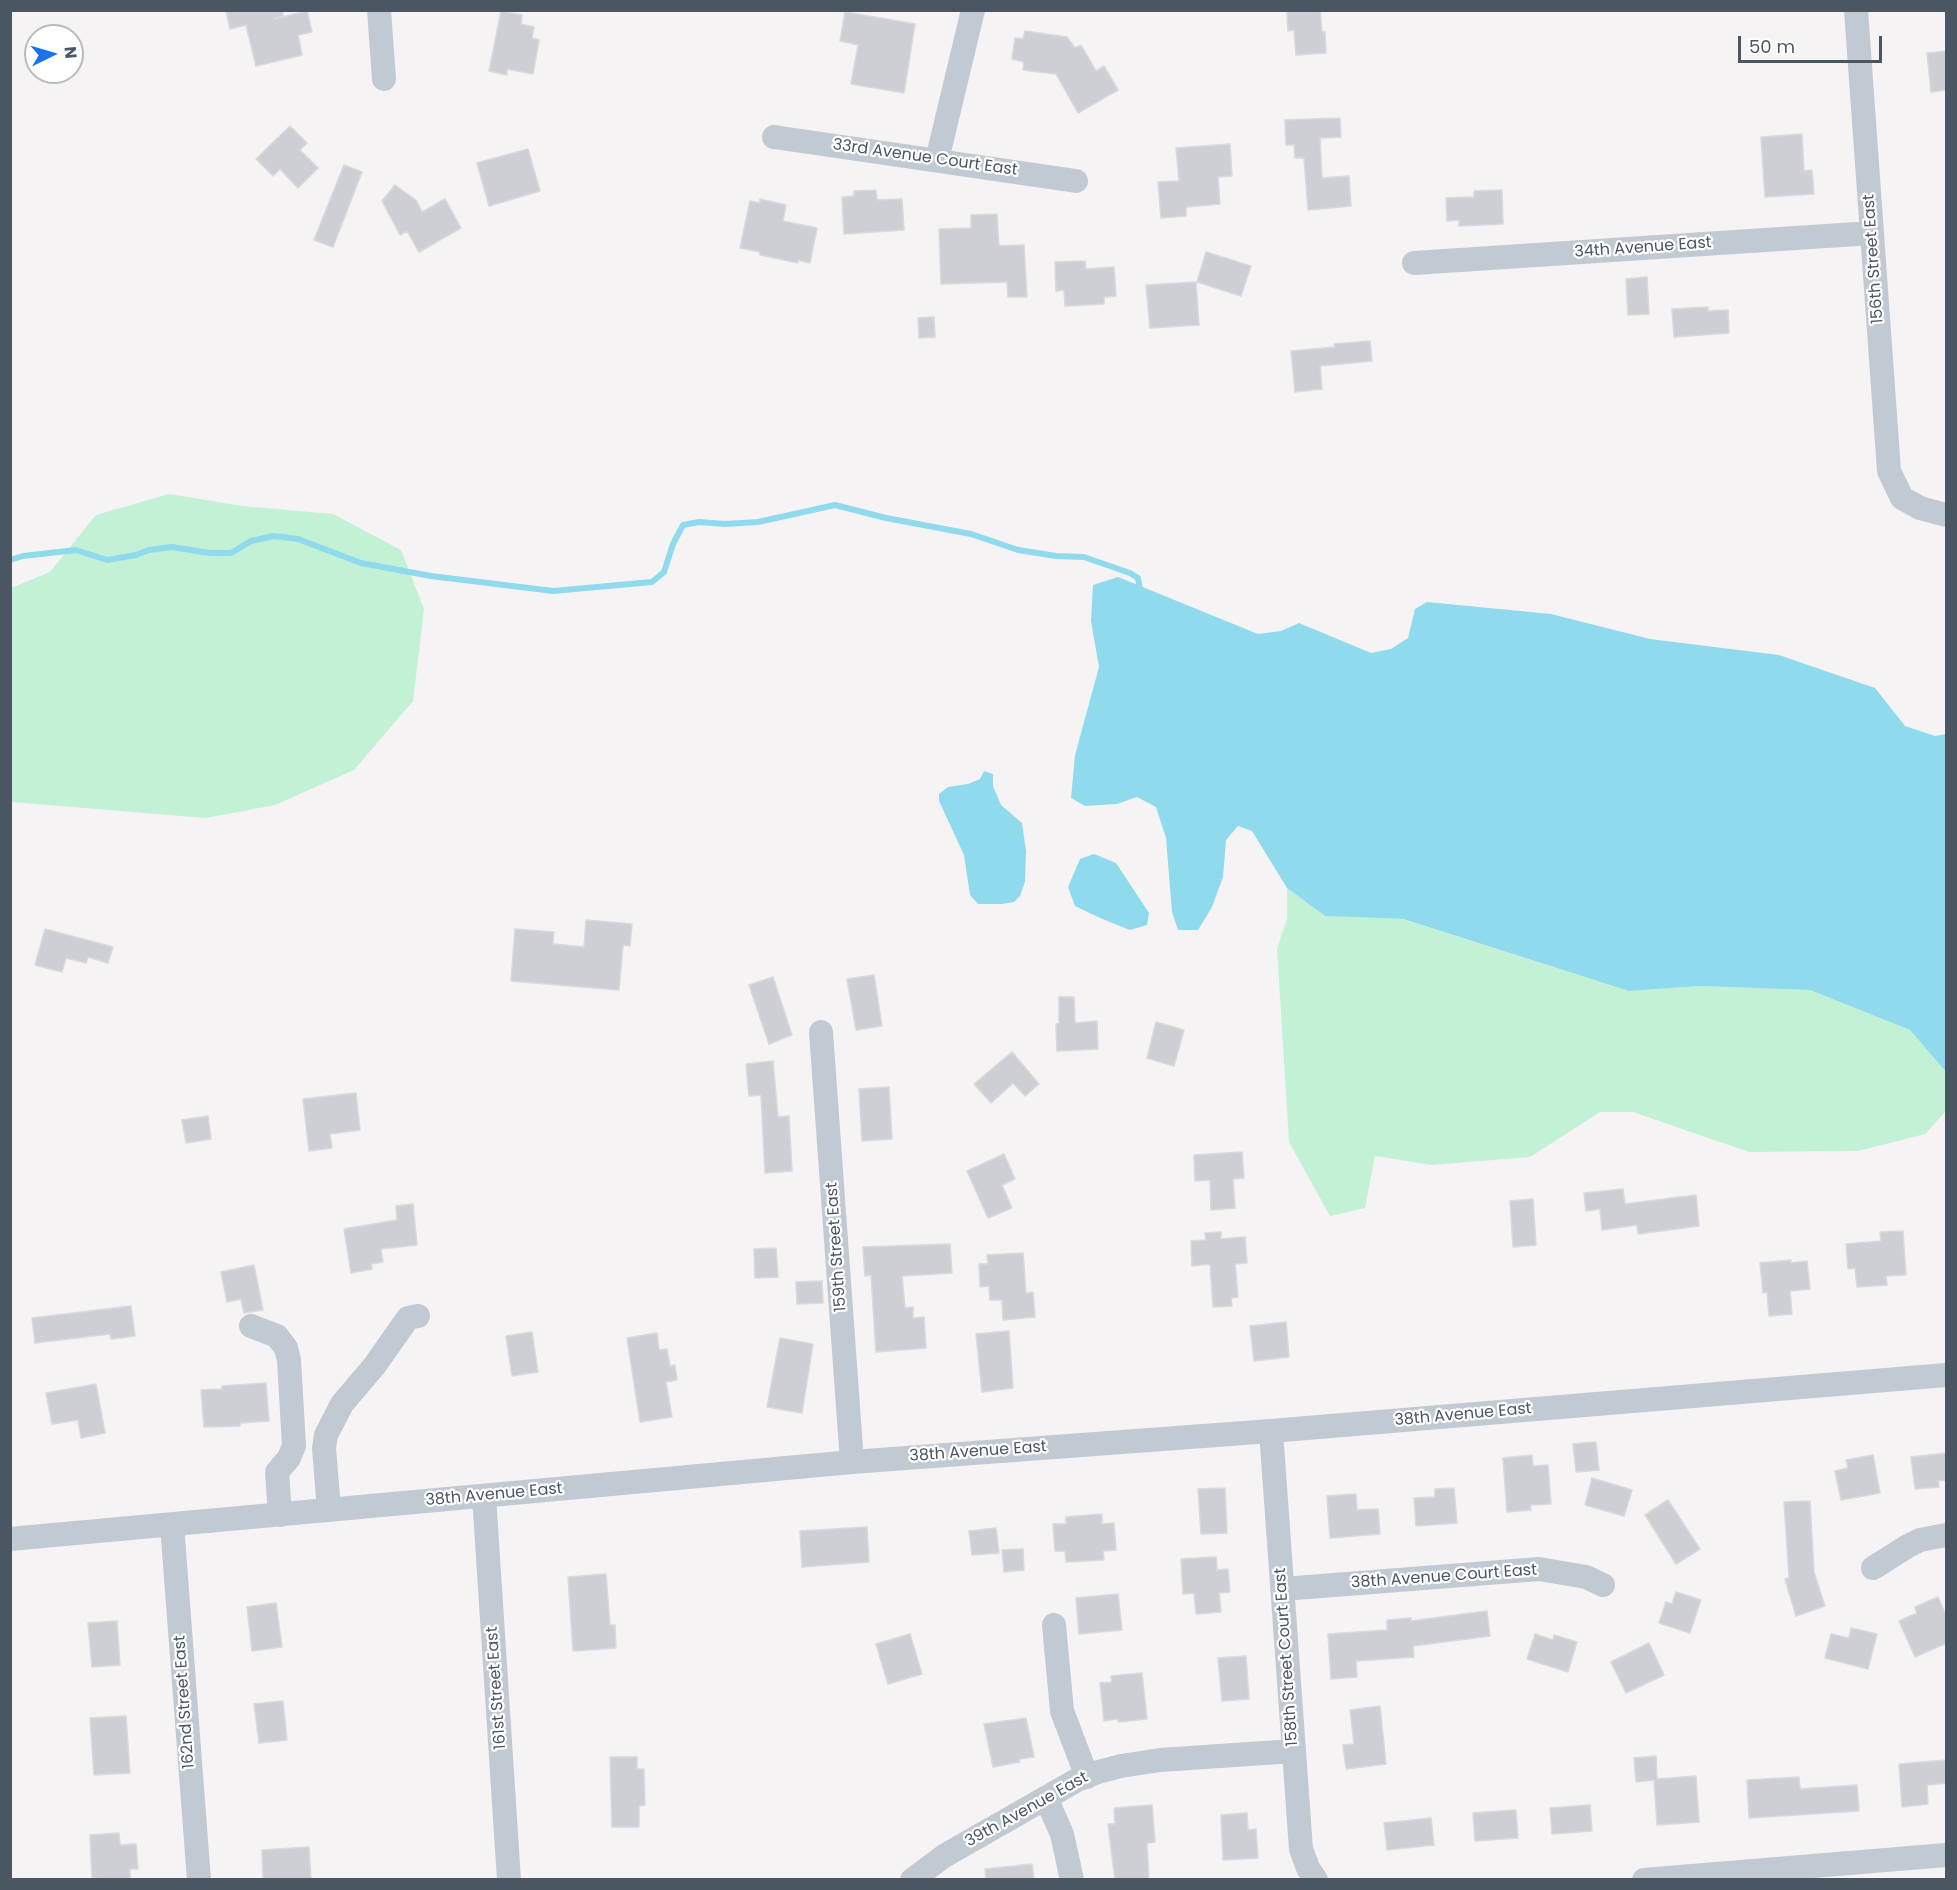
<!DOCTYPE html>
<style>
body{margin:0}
#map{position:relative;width:1957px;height:1890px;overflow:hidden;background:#f5f3f3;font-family:Poppins,sans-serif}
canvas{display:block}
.frame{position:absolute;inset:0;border:12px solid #4a5661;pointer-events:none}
.north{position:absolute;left:24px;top:24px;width:60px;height:60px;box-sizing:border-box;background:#fff;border:2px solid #b7bbc0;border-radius:50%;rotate:85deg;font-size:16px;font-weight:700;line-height:24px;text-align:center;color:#4a5661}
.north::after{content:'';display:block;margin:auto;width:21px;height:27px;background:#1a73e8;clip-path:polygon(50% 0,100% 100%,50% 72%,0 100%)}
.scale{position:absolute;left:1738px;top:36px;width:144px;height:27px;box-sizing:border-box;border:3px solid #4a5661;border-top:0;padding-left:8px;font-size:18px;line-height:21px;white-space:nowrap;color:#4a5661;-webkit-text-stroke:4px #fff;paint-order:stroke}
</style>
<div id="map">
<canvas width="1957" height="1890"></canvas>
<div class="frame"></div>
<div class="north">N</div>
<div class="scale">50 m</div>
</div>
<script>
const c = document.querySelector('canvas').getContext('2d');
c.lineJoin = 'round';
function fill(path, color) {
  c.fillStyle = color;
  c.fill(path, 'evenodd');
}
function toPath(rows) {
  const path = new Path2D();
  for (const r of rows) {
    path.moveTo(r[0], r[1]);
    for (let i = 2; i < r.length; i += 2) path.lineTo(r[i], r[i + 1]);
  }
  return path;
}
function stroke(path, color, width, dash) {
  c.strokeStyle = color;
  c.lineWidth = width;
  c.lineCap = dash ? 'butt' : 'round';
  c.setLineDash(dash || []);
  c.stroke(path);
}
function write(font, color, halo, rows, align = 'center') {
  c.font = font + ' Poppins,sans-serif';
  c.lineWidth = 4.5;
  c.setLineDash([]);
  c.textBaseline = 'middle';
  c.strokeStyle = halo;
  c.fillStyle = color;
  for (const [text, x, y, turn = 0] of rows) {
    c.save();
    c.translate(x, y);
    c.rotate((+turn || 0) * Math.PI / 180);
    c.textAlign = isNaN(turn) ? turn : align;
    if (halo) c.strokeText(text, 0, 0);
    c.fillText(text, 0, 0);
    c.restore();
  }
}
const green = toPath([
 [169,494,242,506,333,514,401,550,424,609,413,701,354,770,275,805,206,818,11,802,11,588,50,572,96,515],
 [1287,888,1325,916,1402,919,1629,991,1700,986,1810,990,1910,1030,1946,1072,1946,1111,1925,1134,1858,1151,1749,1152,1633,1112,1600,1112,1530,1157,1432,1165,1375,1156,1365,1208,1330,1216,1289,1142,1277,949,1287,919]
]);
const water = toPath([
 [1118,577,1258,634,1281,631,1299,623,1371,653,1391,649,1408,638,1415,609,1427,602,1551,614,1650,639,1779,655,1875,688,1905,726,1935,736,1946,734,1946,1072,1910,1030,1810,990,1700,986,1629,991,1403,919,1325,916,1287,888,1252,831,1238,826,1226,840,1223,877,1212,907,1198,930,1178,930,1172,912,1166,838,1156,807,1137,797,1117,804,1085,806,1071,798,1075,755,1099,667,1091,621,1093,585],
 [984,771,993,774,993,786,1001,805,1022,823,1026,851,1025,882,1020,896,1014,902,1001,904,978,904,970,895,964,855,939,801,939,794,948,787,968,784,980,779],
 [1094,854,1116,863,1149,913,1147,925,1130,930,1100,918,1075,906,1068,887,1080,859]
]);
const stream = toPath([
 [10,560,23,556,76,550,107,560,136,555,149,550,172,547,210,553,231,553,251,541,274,536,298,539,361,563,431,576,553,591,652,582,664,572,673,544,683,525,699,522,725,524,758,522,835,505,886,518,971,534,1018,550,1056,556,1084,557,1130,573,1138,578,1140,590]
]);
const building = toPath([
 [226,10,282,10,283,16,274,19,307,11,312,32,298,35,302,55,256,66,246,25,230,29,226,10],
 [1287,10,1320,10,1322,32,1325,32,1326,53,1296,55,1294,30,1288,31,1287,10],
 [501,11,522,15,521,24,534,27,532,38,539,40,533,74,507,69,507,75,489,71,501,11],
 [845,12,915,24,904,93,851,84,858,45,840,41,845,12],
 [1025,31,1067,37,1075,48,1081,45,1096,71,1104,66,1118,90,1078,113,1056,74,1023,70,1024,62,1012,59,1015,38,1023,39,1025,31],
 [1947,51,1947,90,1931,92,1927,53,1947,51],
 [1340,118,1341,137,1320,138,1322,178,1349,176,1351,206,1308,210,1304,158,1295,158,1294,145,1286,145,1285,120,1340,118],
 [290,126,307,143,300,150,318,168,298,188,280,169,273,176,256,159,290,126],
 [1802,134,1804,171,1812,170,1814,194,1765,197,1761,137,1802,134],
 [1230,144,1232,176,1218,177,1220,204,1186,207,1186,216,1161,218,1158,182,1179,181,1176,148,1230,144],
 [528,149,540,191,489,206,477,163,528,149],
 [344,165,362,172,333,247,314,240,344,165],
 [395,185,416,200,422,212,445,199,461,228,419,252,407,231,400,235,382,201,395,185],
 [876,190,877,200,902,199,904,230,844,234,842,197,854,196,854,191,876,190],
 [1502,190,1503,224,1459,226,1459,220,1447,221,1446,198,1474,197,1474,191,1502,190],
 [760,199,786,205,783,221,817,228,810,263,798,260,798,263,760,255,760,252,740,248,750,201,760,203,760,199],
 [997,214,999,246,1024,245,1027,297,1008,297,1007,282,941,284,939,229,971,228,971,215,997,214],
 [1206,252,1251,266,1241,296,1197,282,1206,252],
 [1085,261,1086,269,1114,267,1116,296,1104,297,1104,304,1065,306,1064,290,1056,291,1055,262,1085,261],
 [1647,277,1649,314,1628,315,1626,279,1647,277],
 [1196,282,1199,325,1150,328,1146,285,1196,282],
 [1708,307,1708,311,1728,310,1729,333,1674,337,1672,309,1708,307],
 [934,317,935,337,919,338,918,318,934,317],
 [1370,341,1372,361,1320,366,1322,389,1295,392,1291,351,1335,347,1334,344,1370,341],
 [586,920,632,924,630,946,623,945,619,990,511,981,515,929,554,932,553,944,584,947,586,920],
 [45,929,113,947,108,963,88,957,86,963,66,958,62,972,35,965,45,929],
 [874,975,882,1026,856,1030,847,979,874,975],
 [773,977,792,1035,769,1044,749,985,773,977],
 [1059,997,1074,997,1075,1023,1097,1021,1098,1049,1057,1051,1056,1024,1059,1024,1059,997],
 [1156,1022,1184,1030,1174,1066,1147,1058,1156,1022],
 [1012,1052,1039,1084,1025,1096,1013,1083,991,1103,974,1084,1012,1052],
 [773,1061,778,1117,789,1116,792,1171,765,1173,761,1095,749,1096,746,1064,773,1061],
 [889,1087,892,1139,862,1141,859,1089,889,1087],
 [356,1093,360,1130,330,1134,332,1148,309,1151,303,1099,356,1093],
 [208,1116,211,1139,186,1143,182,1120,208,1116],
 [1242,1152,1244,1178,1233,1179,1235,1208,1211,1210,1210,1180,1195,1181,1194,1155,1242,1152],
 [1004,1154,1015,1179,1002,1185,1012,1208,988,1218,967,1171,1004,1154],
 [1623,1189,1625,1204,1696,1195,1699,1226,1638,1234,1637,1225,1602,1230,1600,1209,1586,1211,1584,1193,1623,1189],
 [1533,1199,1536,1245,1513,1247,1510,1201,1533,1199],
 [413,1204,417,1245,381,1249,383,1262,371,1264,372,1269,351,1273,344,1229,397,1220,396,1206,413,1204],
 [1903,1231,1906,1275,1886,1276,1887,1285,1857,1287,1855,1268,1848,1269,1846,1244,1881,1241,1880,1232,1903,1231],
 [1221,1232,1221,1239,1245,1237,1247,1263,1235,1264,1238,1297,1231,1298,1232,1306,1213,1307,1210,1264,1192,1266,1191,1241,1206,1240,1205,1233,1221,1232],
 [950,1244,952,1273,902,1276,905,1308,913,1307,913,1318,924,1317,926,1348,876,1352,871,1275,865,1276,863,1247,950,1244],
 [776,1248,778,1277,755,1278,754,1249,776,1248],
 [1023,1253,1026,1293,1033,1292,1035,1317,1003,1320,1002,1300,990,1300,989,1286,980,1287,979,1264,988,1264,987,1255,1023,1253],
 [1791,1260,1791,1263,1807,1261,1810,1289,1790,1291,1792,1314,1769,1316,1767,1292,1763,1293,1760,1263,1791,1260],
 [254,1265,263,1310,244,1313,241,1299,227,1302,221,1272,254,1265],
 [822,1281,823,1303,797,1304,796,1282,822,1281],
 [131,1306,135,1336,111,1339,110,1334,35,1343,32,1318,131,1306],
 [1286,1322,1289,1357,1254,1361,1250,1326,1286,1322],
 [1009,1331,1013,1388,982,1392,976,1334,1009,1331],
 [532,1332,538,1372,512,1376,506,1336,532,1332],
 [657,1333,659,1350,667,1349,670,1366,675,1365,677,1380,666,1382,672,1417,640,1422,627,1338,657,1333],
 [780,1338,813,1344,802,1413,767,1407,780,1338],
 [266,1383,269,1421,240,1423,240,1426,204,1427,201,1390,222,1389,222,1386,266,1383],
 [96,1384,105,1433,81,1438,78,1420,52,1424,46,1393,96,1384],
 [1596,1442,1599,1470,1576,1472,1573,1444,1596,1442],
 [1947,1453,1947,1480,1938,1481,1939,1487,1915,1489,1911,1457,1947,1453],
 [1532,1455,1533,1466,1548,1465,1551,1504,1530,1505,1531,1510,1507,1512,1503,1458,1532,1455],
 [1873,1455,1880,1493,1841,1500,1835,1471,1848,1468,1846,1460,1873,1455],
 [1592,1478,1632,1490,1624,1516,1585,1505,1592,1478],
 [1225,1488,1227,1533,1201,1534,1198,1489,1225,1488],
 [1454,1488,1457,1523,1416,1526,1414,1498,1435,1497,1435,1489,1454,1488],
 [1356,1494,1357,1510,1378,1509,1380,1534,1330,1538,1327,1496,1356,1494],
 [1668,1500,1700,1549,1676,1564,1645,1515,1668,1500],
 [1810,1501,1814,1572,1825,1606,1796,1616,1785,1579,1789,1578,1784,1502,1810,1501],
 [1102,1514,1102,1524,1114,1523,1116,1550,1103,1551,1104,1560,1066,1562,1065,1551,1055,1551,1053,1524,1066,1524,1066,1517,1102,1514],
 [867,1527,869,1562,802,1567,800,1531,867,1527],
 [996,1528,999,1553,972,1555,969,1531,996,1528],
 [1023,1549,1024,1570,1004,1572,1002,1550,1023,1549],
 [1216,1557,1217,1570,1228,1569,1230,1592,1219,1593,1221,1612,1196,1614,1194,1593,1183,1594,1181,1559,1216,1557],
 [606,1574,610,1625,615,1625,616,1648,573,1651,568,1577,606,1574],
 [1676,1592,1701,1600,1690,1633,1659,1623,1666,1602,1672,1604,1676,1592],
 [1118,1594,1122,1630,1079,1634,1076,1598,1118,1594],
 [1938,1597,1947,1617,1947,1643,1915,1657,1899,1621,1917,1613,1915,1607,1938,1597],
 [276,1603,282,1647,252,1651,247,1607,276,1603],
 [1487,1611,1490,1636,1413,1646,1414,1657,1356,1661,1357,1677,1331,1679,1328,1634,1387,1630,1387,1620,1411,1618,1411,1621,1487,1611],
 [117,1621,120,1665,92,1667,88,1623,117,1621],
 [1851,1628,1877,1634,1868,1669,1825,1658,1831,1634,1849,1638,1851,1628],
 [910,1634,922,1674,888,1684,876,1644,910,1634],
 [1535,1634,1553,1640,1554,1635,1577,1642,1568,1672,1527,1659,1535,1634],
 [1649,1643,1664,1675,1626,1693,1611,1662,1649,1643],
 [1246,1656,1249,1699,1222,1701,1218,1658,1246,1656],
 [1142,1673,1147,1719,1118,1722,1118,1719,1104,1721,1100,1683,1112,1682,1111,1676,1142,1673],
 [283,1701,287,1740,259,1743,254,1704,283,1701],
 [1380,1706,1386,1764,1346,1769,1343,1745,1354,1744,1350,1710,1380,1706],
 [126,1716,130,1773,94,1775,90,1718,126,1716],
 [1026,1718,1034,1757,1019,1759,1020,1762,993,1767,984,1724,1026,1718],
 [1656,1756,1657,1779,1696,1776,1699,1822,1657,1825,1654,1780,1636,1782,1634,1758,1656,1756],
 [610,1757,637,1757,637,1769,644,1769,645,1805,639,1806,639,1827,612,1827,610,1757],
 [1947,1760,1947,1783,1927,1785,1928,1804,1902,1807,1899,1764,1947,1760],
 [1799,1777,1800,1789,1857,1785,1859,1811,1749,1818,1747,1780,1799,1777],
 [1152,1805,1155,1842,1147,1843,1149,1880,1115,1880,1108,1824,1115,1824,1114,1808,1152,1805],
 [1590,1805,1592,1831,1552,1834,1550,1808,1590,1805],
 [1516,1810,1518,1838,1475,1841,1473,1813,1516,1810],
 [1247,1813,1248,1830,1256,1829,1258,1858,1223,1860,1221,1815,1247,1813],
 [1431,1818,1434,1845,1387,1850,1384,1823,1431,1818],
 [119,1833,120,1845,136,1844,138,1869,130,1869,130,1880,92,1878,90,1835,119,1833],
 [309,1847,311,1880,263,1879,262,1850,309,1847],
 [1032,1864,1034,1880,986,1880,985,1869,1032,1864]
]);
const minor = toPath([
 [379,10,384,79],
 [1856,10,1889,471,1902,498,1920,508,1946,515],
 [774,137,1076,181],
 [937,160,973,10],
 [1414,263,1872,233],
 [821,1032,852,1462],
 [251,1326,277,1336,286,1348,289,1360,294,1446,289,1458,277,1472,280,1515],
 [1271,1431,1301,1849,1308,1868,1316,1880],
 [484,1496,509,1880],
 [329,1510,324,1448,326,1435,342,1404,375,1365,408,1318,418,1316],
 [172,1525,199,1880],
 [10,1539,852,1462,1271,1431,1946,1375],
 [1873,1568,1908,1546,1920,1540,1946,1535],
 [1283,1589,1539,1569,1586,1577,1603,1585],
 [1054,1625,1062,1711,1087,1777],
 [1046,1798,1062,1834,1072,1880],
 [912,1880,944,1856,1077,1780,1098,1772,1121,1766,1160,1760,1294,1751],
 [1644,1880,1946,1855]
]);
const streetNames = [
 ["33rd Avenue Court East",925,158,8],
 ["34th Avenue East",1643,248,-4],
 ["156th Street East",1874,259,-94],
 ["159th Street East",837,1247,-94],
 ["38th Avenue East",1463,1415,-5],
 ["38th Avenue East",978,1452,-4],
 ["38th Avenue East",494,1495,-5],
 ["38th Avenue Court East",1444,1577,-4],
 ["158th Street Court East",1287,1657,-94],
 ["161st Street East",497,1688,-94],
 ["162nd Street East",185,1702,-94],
 ["39th Avenue East",1027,1810,-29]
];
fill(green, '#c3f1d5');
fill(water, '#90daee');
stroke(stream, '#90daee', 6);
fill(building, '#cdcfd5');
stroke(building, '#d7d9de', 1.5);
stroke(minor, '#c1cad2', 24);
write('16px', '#4a5661', '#fff', streetNames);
</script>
